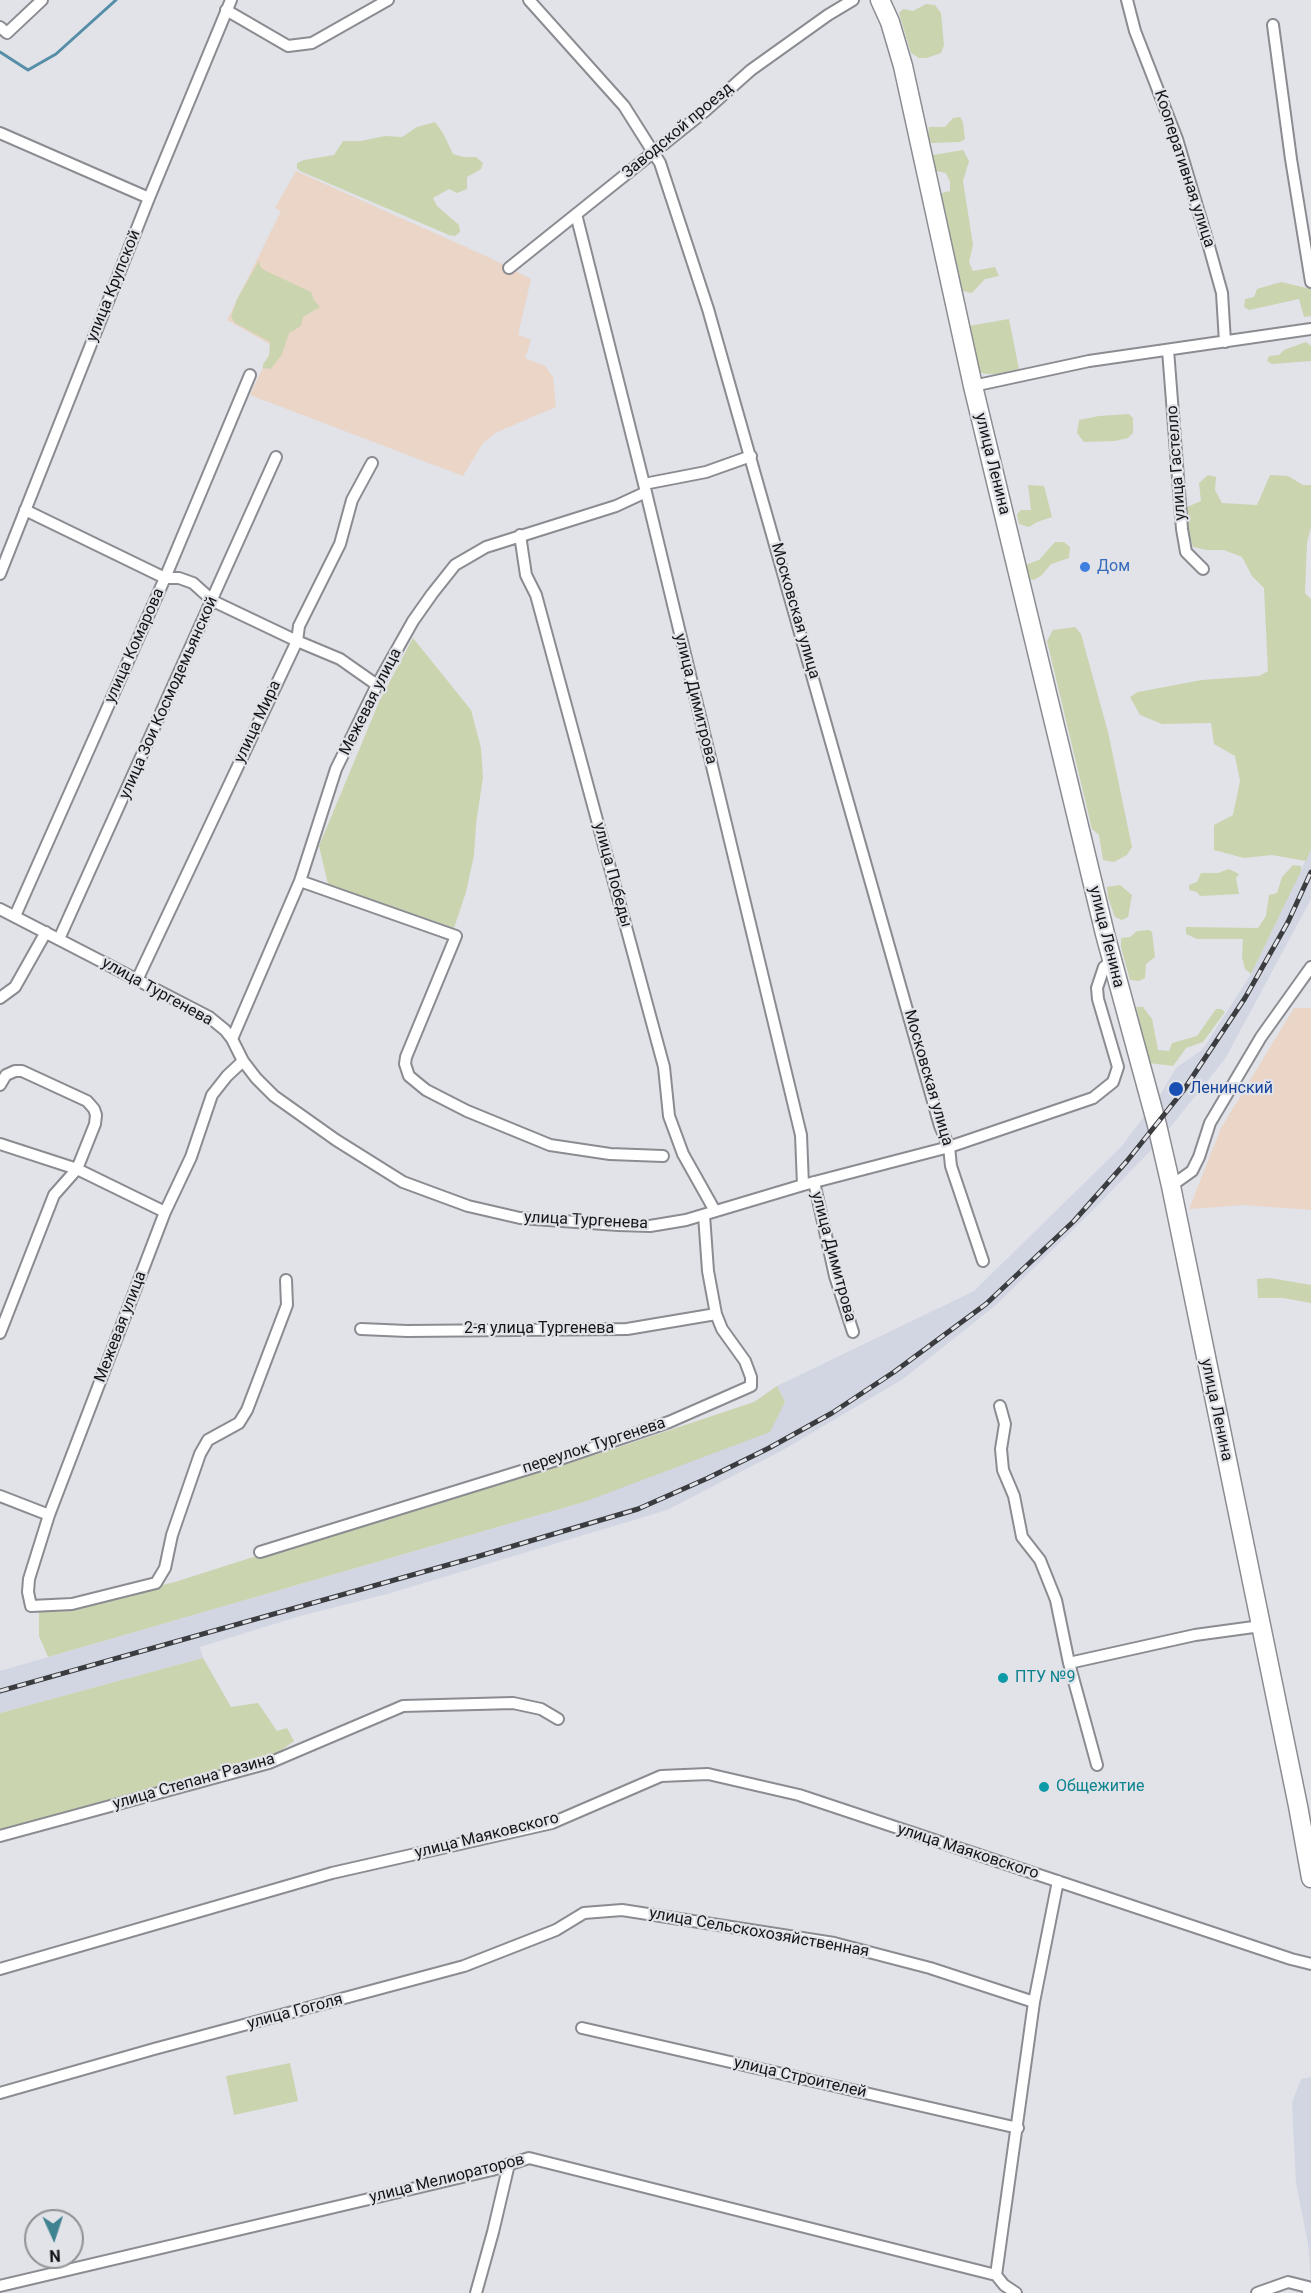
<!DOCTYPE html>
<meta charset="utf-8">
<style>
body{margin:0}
#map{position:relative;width:1311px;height:2293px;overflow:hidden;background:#e1e3e8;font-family:Roboto,sans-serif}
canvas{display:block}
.north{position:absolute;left:24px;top:2209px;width:60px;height:60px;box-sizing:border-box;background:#e1e3e8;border:2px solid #8f9194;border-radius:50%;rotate:177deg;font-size:16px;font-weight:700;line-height:24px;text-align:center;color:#141517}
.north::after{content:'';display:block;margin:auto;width:21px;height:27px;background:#3f8392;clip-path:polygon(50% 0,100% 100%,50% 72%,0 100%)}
</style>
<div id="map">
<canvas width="1311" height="2293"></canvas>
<div class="north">N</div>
</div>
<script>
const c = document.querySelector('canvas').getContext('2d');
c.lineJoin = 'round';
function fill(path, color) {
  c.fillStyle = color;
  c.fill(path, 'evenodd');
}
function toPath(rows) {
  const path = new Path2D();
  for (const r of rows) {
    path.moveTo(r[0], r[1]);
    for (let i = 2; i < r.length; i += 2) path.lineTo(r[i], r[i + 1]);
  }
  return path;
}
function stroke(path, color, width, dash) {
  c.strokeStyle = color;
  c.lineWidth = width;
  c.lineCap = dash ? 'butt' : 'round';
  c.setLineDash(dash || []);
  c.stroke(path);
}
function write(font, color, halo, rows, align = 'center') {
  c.font = font + ' Roboto,sans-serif';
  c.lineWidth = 4.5;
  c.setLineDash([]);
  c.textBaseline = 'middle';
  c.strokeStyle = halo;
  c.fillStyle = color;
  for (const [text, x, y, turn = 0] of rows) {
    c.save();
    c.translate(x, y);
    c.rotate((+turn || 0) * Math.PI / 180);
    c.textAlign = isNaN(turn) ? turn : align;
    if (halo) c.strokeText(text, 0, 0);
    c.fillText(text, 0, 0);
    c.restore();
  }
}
const built = toPath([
 [1311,849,1311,899,1225,1059,1156,1145,1090,1213,996,1305,903,1379,783,1450,667,1510,387,1594,300,1616,200,1647,203,1658,0,1713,0,1671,584,1502,785,1402,777,1386,974,1291,1121,1147,1160,1095,1176,1068,1203,1049,1251,974],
 [1311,2077,1311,2284,1308,2244,1296,2183,1292,2103,1301,2079]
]);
const industrial = toPath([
 [296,171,488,257,531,279,518,335,531,340,525,358,545,366,553,377,556,407,497,432,483,443,463,476,250,395,273,346,227,320,281,211,275,208],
 [1294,1008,1311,1008,1311,1210,1244,1205,1189,1209,1221,1128]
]);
const green = toPath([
 [926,4,935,5,941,13,944,45,941,53,927,58,919,58,911,53,899,13,903,9,913,11],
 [960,117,963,122,965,139,960,142,931,143,928,134,929,127,945,127,953,118],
 [435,122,443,133,453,154,463,157,476,157,483,163,481,169,467,177,467,189,457,193,449,189,433,198,437,206,459,225,460,232,455,236,449,235,300,171,297,168,297,163,304,160,334,155,343,141,361,141,385,136,402,137,417,127],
 [963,150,969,161,963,181,973,245,969,262,973,271,995,267,999,276,985,279,972,293,962,291,941,201,942,193,950,191,950,182,946,173,936,171,932,161,933,155],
 [259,261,260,266,264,270,311,292,314,300,320,307,303,317,301,326,289,333,282,354,271,369,263,368,263,364,269,356,270,342,235,323,231,317,237,299],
 [1281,282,1311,289,1311,316,1304,317,1299,299,1249,310,1244,307,1245,299,1254,297,1257,289],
 [1009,319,1019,369,996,374,987,374,979,372,976,365,969,326],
 [1306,342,1311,346,1311,361,1272,364,1267,361,1269,356,1279,355,1284,350],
 [1129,414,1133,418,1133,433,1128,438,1115,441,1084,442,1077,433,1079,420,1099,416],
 [1208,475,1216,477,1215,490,1222,503,1257,505,1270,475,1288,476,1303,485,1311,485,1311,527,1307,543,1305,593,1311,599,1311,849,1306,861,1272,855,1244,858,1214,850,1214,825,1233,815,1240,781,1235,756,1214,744,1211,723,1162,724,1140,715,1130,697,1138,692,1202,680,1259,676,1268,671,1264,588,1252,576,1242,557,1224,550,1207,550,1193,547,1185,522,1187,507,1201,501,1199,483],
 [1028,485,1044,486,1052,517,1037,522,1029,527,1019,524,1017,514,1021,510,1031,510],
 [1055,542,1064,542,1070,547,1069,558,1051,564,1042,575,1034,580,1026,578,1024,570,1028,564,1039,560],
 [1075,627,1081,634,1108,732,1132,847,1127,855,1114,862,1103,860,1099,835,1092,829,1047,641,1053,630],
 [413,638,471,710,481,748,483,777,476,824,474,855,466,892,454,928,328,884,319,846,379,702],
 [1293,865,1301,866,1301,871,1251,974,1245,969,1242,957,1243,939,1197,939,1186,934,1186,927,1258,928,1266,916,1269,895,1277,893,1282,877],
 [1229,869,1239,874,1236,878,1239,894,1200,896,1197,892,1189,890,1189,885,1197,882,1201,873,1218,873],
 [1120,885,1132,895,1128,917,1122,920,1115,917,1108,898,1107,887],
 [1149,930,1152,932,1155,957,1146,964,1145,978,1139,981,1130,980,1121,947,1121,938,1130,937,1137,931],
 [1136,1007,1143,1007,1152,1019,1158,1050,1169,1051,1172,1043,1197,1036,1216,1009,1221,1009,1225,1012,1203,1042,1186,1048,1173,1066,1149,1063],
 [1270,1278,1311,1285,1311,1303,1283,1298,1258,1298,1257,1279],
 [777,1386,785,1402,770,1432,584,1502,48,1657,39,1636,39,1612,74,1607,175,1582,366,1521,604,1452,754,1402],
 [203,1658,231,1707,258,1703,277,1731,287,1728,294,1741,272,1757,0,1832,0,1713],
 [290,2063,298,2101,234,2115,226,2076]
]);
const stream = toPath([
 [0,52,28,70,56,54,116,0]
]);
const street = toPath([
 [529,0,624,106,660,163,708,309,940,1126,949,1147,951,1166,983,1261],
 [1127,0,1135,31,1177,139,1208,243,1222,293,1225,342],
 [226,10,288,46,312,43,388,0],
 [1273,25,1291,159,1311,282],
 [0,27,7,33,42,0],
 [0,133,149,198],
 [576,214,644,484,801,1135,803,1185],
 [509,268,705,111,751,70,828,15,853,0],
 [1168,350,1182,529,1186,552,1203,569],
 [973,386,1089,361,1311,329],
 [644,484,706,472,751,456],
 [25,510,165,578,179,578,193,583,213,601,297,641,340,659,377,685],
 [520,535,526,575,536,595,664,1067,669,1116,683,1154,715,1211],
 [0,574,149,198,231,0],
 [300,881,456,936,406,1057,405,1064,409,1076,426,1090,467,1111,550,1145,610,1154,663,1156],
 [0,909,209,1017,225,1030,232,1039,243,1061,256,1078,274,1096,336,1140,403,1182,468,1206,520,1218,618,1225,650,1226,686,1220,803,1185,949,1147,1093,1098,1113,1082,1118,1067,1098,999,1097,988,1104,967,1112,961],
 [15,916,165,578,250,375],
 [59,939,276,457],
 [137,980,297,641,299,626,340,544,352,500,372,463],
 [0,998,15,987,46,932],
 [232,1039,300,881,336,769,377,685,413,621,432,594,455,565,486,547,616,506,644,493],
 [243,1061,227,1076,212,1095,191,1157,165,1212,49,1515,29,1579,28,1592,31,1606,72,1604,156,1583,165,1568,172,1535,200,1454,208,1440,239,1423,247,1410,287,1305,286,1280],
 [0,1085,6,1075,15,1071,22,1071,87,1101,94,1109,96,1115,95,1124,77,1169,54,1195,0,1333],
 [0,1144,77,1169,165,1212],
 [814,1182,835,1276,853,1332],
 [1171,1186,1192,1171,1199,1157,1210,1123,1261,1037,1311,967],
 [361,1329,407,1331,627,1329,716,1314],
 [1000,1406,1005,1424,1001,1449,1003,1470,1014,1496,1022,1537,1040,1560,1056,1600,1069,1663,1097,1765],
 [0,1496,49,1515],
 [260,1552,560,1459,669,1422,751,1386,751,1377,745,1361,722,1329,716,1314,708,1271,704,1215],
 [1069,1663,1195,1635,1261,1626],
 [0,1836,269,1763,403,1706,513,1703,541,1709,558,1719],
 [0,1969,332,1873,552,1823,661,1776,708,1774,799,1795,1291,1959,1311,1964],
 [582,2028,1018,2128],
 [0,2093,154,2049,464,1966,556,1930,584,1913,622,1910,834,1943,930,1968,1034,2002],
 [0,2286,492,2170,529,2158,996,2275],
 [476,2293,493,2232,509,2164],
 [1016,2293,1004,2285,996,2275,1034,2002,1058,1881],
 [1257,2293,1288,2282,1308,2287,1308,2293]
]);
const primary = toPath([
 [880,0,890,22,903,66,973,386,1105,934,1157,1125,1171,1186,1298,1806,1311,1878]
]);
const rail = toPath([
 [0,1691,476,1557,638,1509,708,1478,769,1448,832,1413,894,1372,986,1304,1074,1221,1127,1161,1183,1091,1245,998,1288,922,1311,872]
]);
const markers = [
 [1085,567,6,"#3f7fe0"],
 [1176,1089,8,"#1a4fb4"],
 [1003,1678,6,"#0f9aa8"],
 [1044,1787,6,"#0f9aa8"]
];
const streetNames = [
 ["Заводской проезд",678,131,-40],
 ["Кооперативная улица",1184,169,72],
 ["улица Крупской",114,286,-68],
 ["улица Гастелло",1177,463,-94],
 ["улица Ленина",992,464,76],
 ["Московская улица",795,611,74],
 ["улица Комарова",135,646,-66],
 ["улица Зои Космодемьянской",169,698,-66],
 ["улица Димитрова",695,699,76],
 ["Межевая улица",371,702,-63],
 ["улица Мира",258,722,-65],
 ["улица Победы",612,875,75],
 ["улица Ленина",1106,937,76],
 ["улица Тургенева",157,992,29],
 ["Московская улица",928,1078,74],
 ["улица Тургенева",586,1221,3],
 ["улица Димитрова",833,1257,75],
 ["Межевая улица",121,1327,-69],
 ["2-я улица Тургенева",539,1329],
 ["улица Ленина",1216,1410,78],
 ["переулок Тургенева",594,1446,-18],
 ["улица Степана Разина",194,1782,-16],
 ["улица Маяковского",487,1836,-14],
 ["улица Маяковского",968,1852,18],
 ["улица Сельскохозяйственная",759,1933,10],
 ["улица Гоголя",295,2012,-15],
 ["улица Строителей",800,2078,13],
 ["улица Мелиораторов",447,2179,-14]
];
const shopNames = [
 ["Дом",1097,567]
];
const transitNames = [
 ["Ленинский",1190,1089]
];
const cultureNames = [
 ["ПТУ №9",1015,1678],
 ["Общежитие",1056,1787]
];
fill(built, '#d1d6e2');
fill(industrial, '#ead5c7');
fill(green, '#cad4af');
stroke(stream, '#568ea8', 3);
stroke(street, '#8a8c91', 14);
stroke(primary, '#8a8c91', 21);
stroke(street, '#fff', 10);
stroke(primary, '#fff', 18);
stroke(rail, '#3b3c3f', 5);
stroke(rail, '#e1e3e8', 3, [9]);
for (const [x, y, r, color] of markers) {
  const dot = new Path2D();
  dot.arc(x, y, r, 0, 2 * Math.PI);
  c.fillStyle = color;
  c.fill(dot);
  stroke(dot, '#e1e3e8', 2);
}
write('16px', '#141517', '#e1e3e8', streetNames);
write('16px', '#366cbe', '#e1e3e8', shopNames, 'left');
write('16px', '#164399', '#e1e3e8', transitNames, 'left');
write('16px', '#0d838f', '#e1e3e8', cultureNames, 'left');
</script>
